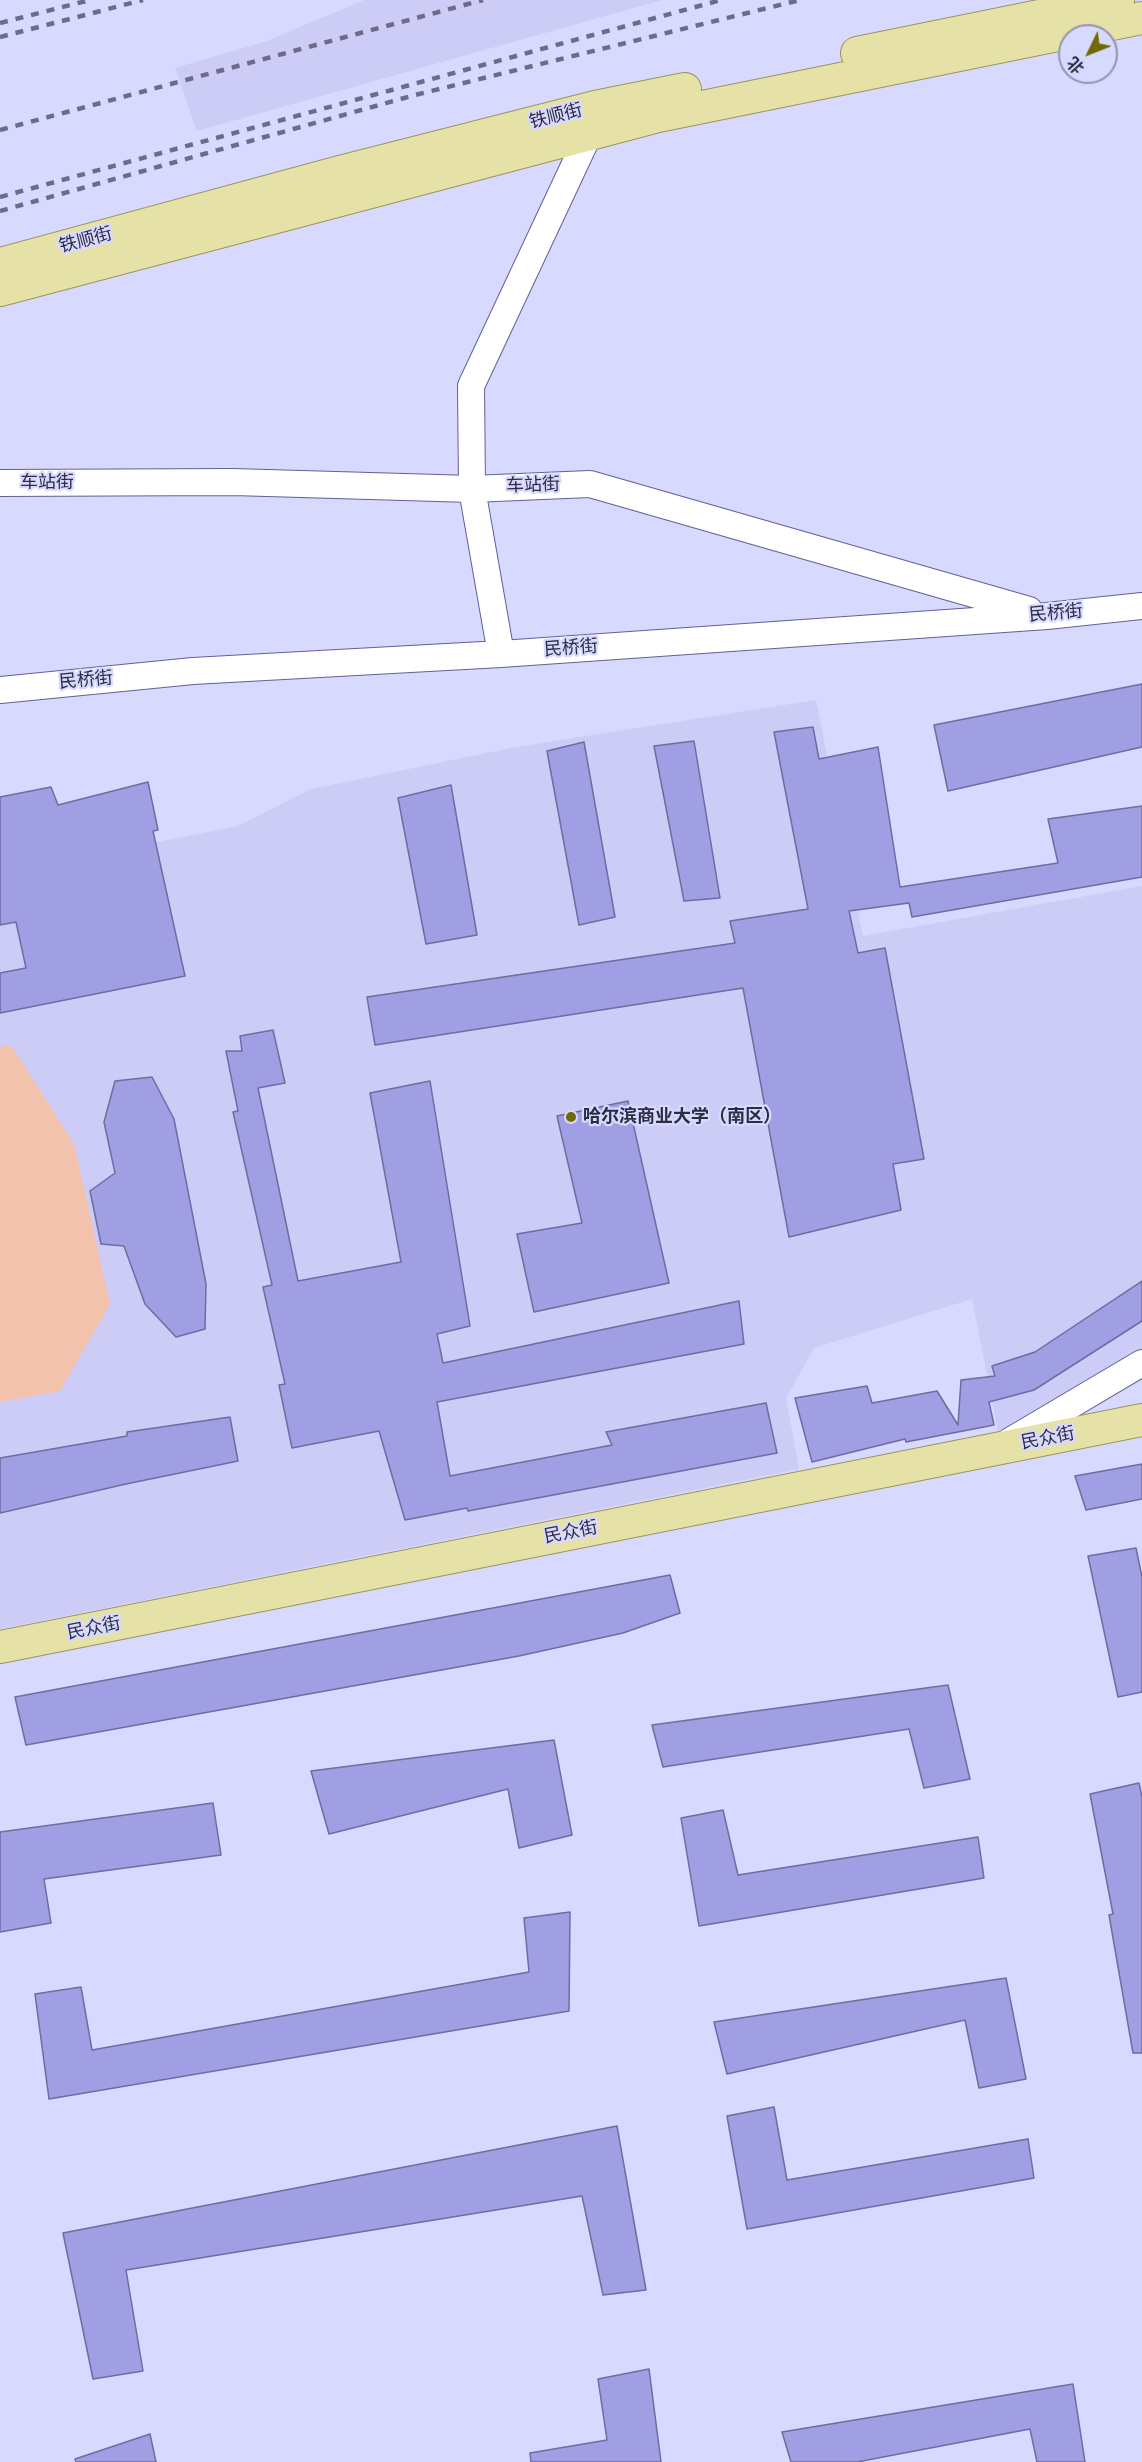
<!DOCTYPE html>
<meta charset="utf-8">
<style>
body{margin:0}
#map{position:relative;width:1142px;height:2462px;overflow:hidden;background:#d8d9fe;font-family:"Roboto Condensed","Noto Sans SC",sans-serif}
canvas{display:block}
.north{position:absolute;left:1058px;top:24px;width:60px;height:60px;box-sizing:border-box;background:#d8d9fe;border:2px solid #9394b3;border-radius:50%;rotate:227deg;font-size:16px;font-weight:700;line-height:24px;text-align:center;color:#2c2c43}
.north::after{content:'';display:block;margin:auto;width:21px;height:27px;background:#716901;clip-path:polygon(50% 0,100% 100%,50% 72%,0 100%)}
</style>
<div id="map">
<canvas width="1142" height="2462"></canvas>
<div class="north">北</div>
</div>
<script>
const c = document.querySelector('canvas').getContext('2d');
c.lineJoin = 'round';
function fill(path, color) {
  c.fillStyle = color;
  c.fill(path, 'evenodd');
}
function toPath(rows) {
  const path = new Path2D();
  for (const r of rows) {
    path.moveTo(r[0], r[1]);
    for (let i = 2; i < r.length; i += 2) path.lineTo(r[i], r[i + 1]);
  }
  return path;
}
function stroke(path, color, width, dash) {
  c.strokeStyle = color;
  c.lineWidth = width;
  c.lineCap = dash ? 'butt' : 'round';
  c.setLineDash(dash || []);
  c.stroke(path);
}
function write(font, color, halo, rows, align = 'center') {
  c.font = font + ' "Roboto Condensed","Noto Sans SC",sans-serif';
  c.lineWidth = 4.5;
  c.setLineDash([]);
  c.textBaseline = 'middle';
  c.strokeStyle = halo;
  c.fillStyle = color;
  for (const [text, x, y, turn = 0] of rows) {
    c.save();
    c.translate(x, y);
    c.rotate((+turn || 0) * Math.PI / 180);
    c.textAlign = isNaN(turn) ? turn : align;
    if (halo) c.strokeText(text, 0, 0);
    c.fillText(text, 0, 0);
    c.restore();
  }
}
const built = toPath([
 [364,0,662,0,197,131,175,68,267,41],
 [816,700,863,936,1142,886,1142,1349,999,1436,972,1299,814,1348,786,1398,799,1469,0,1629,0,873,238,826,311,789,516,747]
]);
const green = toPath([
 [11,1045,74,1144,110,1304,60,1391,0,1402,0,1047]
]);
const building = toPath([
 [1142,684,1142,747,948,791,934,725,1142,684],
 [813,727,819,759,878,747,900,887,1058,863,1048,819,1142,806,1142,877,912,917,909,903,849,911,858,953,885,948,924,1159,893,1164,901,1210,789,1237,743,988,375,1045,367,997,735,943,730,921,808,909,774,732,813,727],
 [694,741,720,898,684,901,654,746,694,741],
 [584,742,615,917,579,925,547,751,584,742],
 [148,782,158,830,153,831,185,976,0,1013,0,973,26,968,16,922,0,925,0,797,51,787,58,805,148,782],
 [451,785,477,935,426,944,398,798,451,785],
 [273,1030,285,1083,258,1088,298,1281,401,1262,370,1093,430,1081,470,1326,437,1334,443,1363,739,1301,744,1344,437,1402,450,1476,612,1445,606,1432,766,1403,777,1453,468,1511,467,1508,405,1520,379,1431,292,1448,279,1385,285,1384,263,1287,272,1285,233,1112,238,1111,226,1051,242,1051,240,1036,273,1030],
 [152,1077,174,1119,206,1284,205,1329,176,1337,145,1304,124,1246,101,1244,90,1191,115,1173,104,1122,115,1081,152,1077],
 [628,1101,669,1283,534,1312,517,1234,582,1223,557,1116,628,1101],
 [1142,1281,1142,1321,1034,1390,989,1402,994,1425,906,1442,905,1439,812,1462,795,1398,867,1386,872,1403,937,1391,958,1425,961,1380,995,1376,992,1366,1035,1352,1142,1281],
 [230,1417,238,1461,126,1484,0,1513,0,1458,127,1436,127,1432,230,1417],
 [1142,1464,1142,1499,1086,1510,1075,1476,1142,1464],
 [1136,1548,1142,1577,1142,1692,1118,1697,1088,1556,1136,1548],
 [670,1575,680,1613,623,1633,519,1656,26,1745,15,1697,670,1575],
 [948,1685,970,1779,924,1788,909,1729,663,1767,652,1725,948,1685],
 [554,1740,572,1835,519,1848,508,1789,329,1834,311,1771,554,1740],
 [1139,1783,1142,1797,1142,2053,1133,2053,1109,1915,1113,1914,1090,1794,1139,1783],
 [213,1803,221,1855,44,1879,51,1923,0,1932,0,1832,213,1803],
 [723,1810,738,1875,978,1837,984,1878,699,1926,681,1818,723,1810],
 [570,1912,569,2011,49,2099,35,1994,81,1987,92,2050,529,1972,524,1918,570,1912],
 [1006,1978,1026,2079,979,2088,965,2020,727,2074,714,2022,1006,1978],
 [774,2107,787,2180,1028,2139,1034,2178,747,2229,727,2116,774,2107],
 [617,2126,646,2290,603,2295,582,2196,126,2270,143,2371,93,2379,63,2233,617,2126],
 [649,2369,661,2462,531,2462,530,2453,607,2440,598,2379,649,2369],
 [1073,2384,1085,2462,1037,2462,1030,2429,857,2462,791,2462,782,2432,1073,2384],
 [150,2434,156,2462,76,2462,75,2459,150,2434]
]);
const minor = toPath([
 [0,483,233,482,472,489,590,484,1029,610],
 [501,654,472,489,471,386,589,134],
 [0,690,193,671,501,654,1047,616,1142,606],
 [1010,1441,1142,1363]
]);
const major = toPath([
 [857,53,1118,0],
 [0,264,340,172,595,107,685,89],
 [0,290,658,116,1142,18],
 [0,1647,1142,1420]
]);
const rail = toPath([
 [0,23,90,0],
 [0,37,143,0],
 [0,130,483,0],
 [0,197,721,0],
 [0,211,415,95,800,0]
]);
const markers = [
 [571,1117,6,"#716901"]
];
const streetNames = [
 ["铁顺街",556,117,-14],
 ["铁顺街",86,241,-15],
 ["车站街",47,483],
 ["车站街",533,486,-2],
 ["民桥街",1056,614,-5],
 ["民桥街",571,649,-4],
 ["民桥街",86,681,-5],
 ["民众街",1048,1439,-11],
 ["民众街",571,1533,-11],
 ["民众街",94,1629,-11]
];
const poiNames = [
 ["哈尔滨商业大学（南区）",583,1117]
];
fill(built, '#ccccf6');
fill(green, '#f3c2ad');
fill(building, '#a09fe4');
stroke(building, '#6d6ca3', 1.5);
stroke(minor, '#626096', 28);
stroke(major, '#9a955e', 34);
stroke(minor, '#fff', 26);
stroke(major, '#e6e2a7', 32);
stroke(rail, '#6c6c89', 4.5, [8, 8]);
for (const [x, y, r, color] of markers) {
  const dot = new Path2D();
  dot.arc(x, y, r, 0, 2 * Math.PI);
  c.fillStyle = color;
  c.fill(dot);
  stroke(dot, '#d8d9fe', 2);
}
write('18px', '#2c2c43', '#d8d9fe', streetNames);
write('bold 18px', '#2c2c43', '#d8d9fe', poiNames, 'left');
</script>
